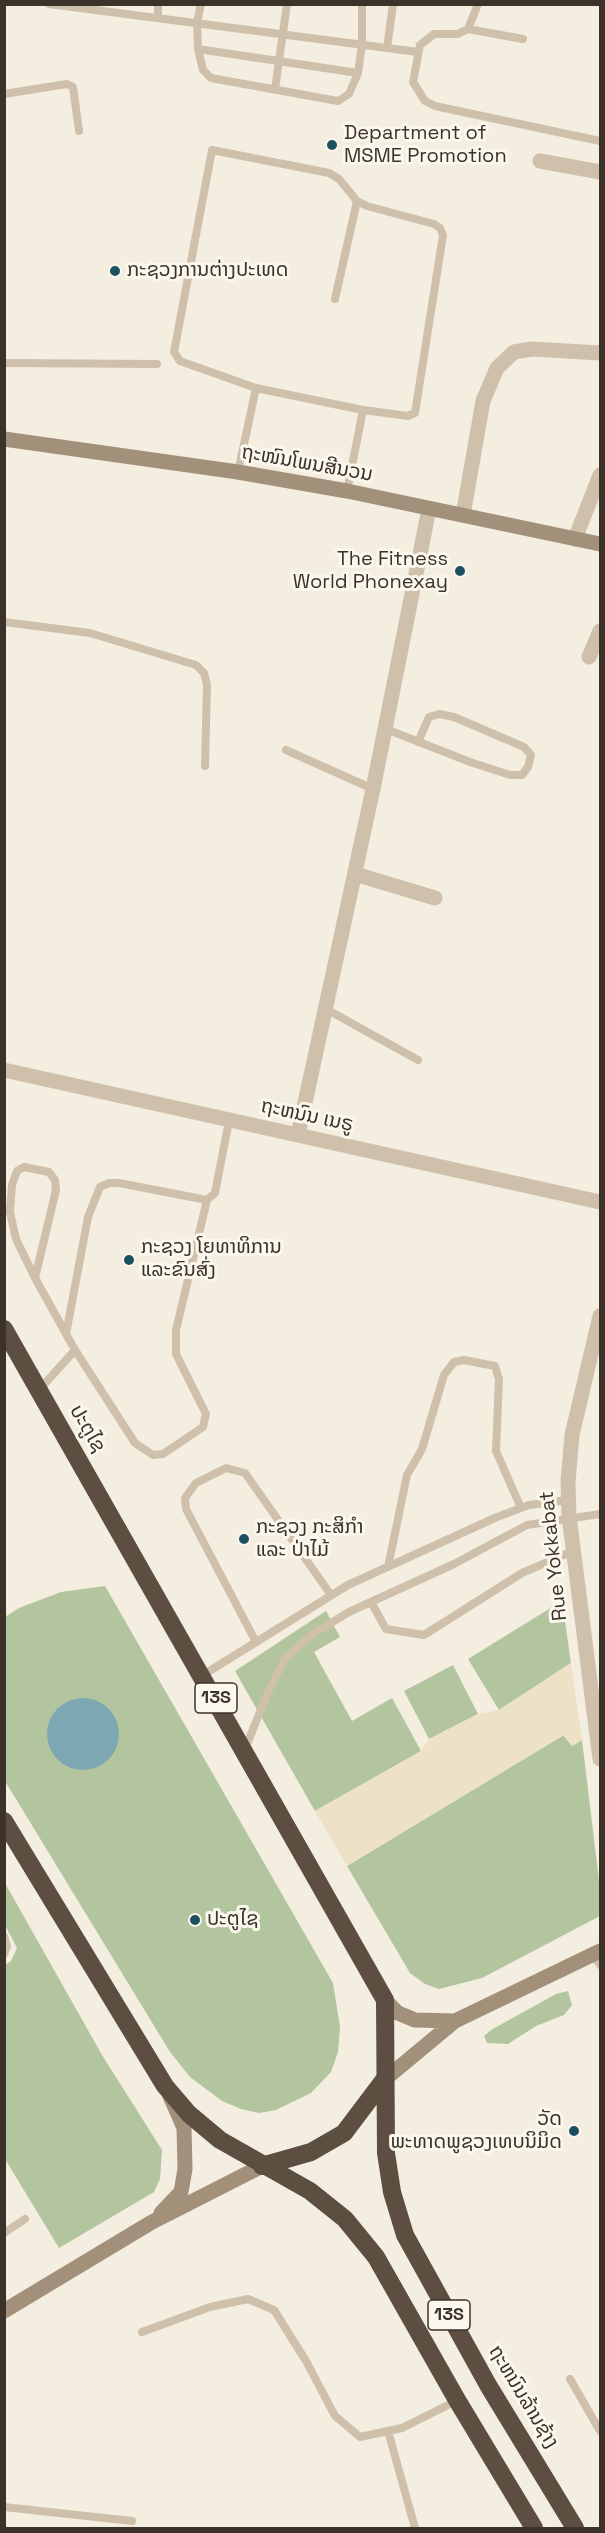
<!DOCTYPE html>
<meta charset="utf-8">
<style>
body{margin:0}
#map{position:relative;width:605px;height:2533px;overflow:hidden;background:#f4eee0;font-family:"Space Grotesk",sans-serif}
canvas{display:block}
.frame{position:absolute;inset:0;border:6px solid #3b322a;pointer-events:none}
</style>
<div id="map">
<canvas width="605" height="2533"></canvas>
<div class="frame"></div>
</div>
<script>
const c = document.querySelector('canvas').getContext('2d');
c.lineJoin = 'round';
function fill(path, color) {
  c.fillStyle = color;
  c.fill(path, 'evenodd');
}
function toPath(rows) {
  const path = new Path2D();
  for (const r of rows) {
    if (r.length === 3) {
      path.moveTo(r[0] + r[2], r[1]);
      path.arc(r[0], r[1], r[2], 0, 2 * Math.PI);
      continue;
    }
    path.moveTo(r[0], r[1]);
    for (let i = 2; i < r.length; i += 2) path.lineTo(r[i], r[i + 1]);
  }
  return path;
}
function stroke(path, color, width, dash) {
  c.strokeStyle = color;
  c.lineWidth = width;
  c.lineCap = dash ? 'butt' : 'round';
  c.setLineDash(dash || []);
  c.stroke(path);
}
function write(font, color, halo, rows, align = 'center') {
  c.font = font + ' "Space Grotesk","Noto Sans Lao",sans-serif';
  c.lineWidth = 6;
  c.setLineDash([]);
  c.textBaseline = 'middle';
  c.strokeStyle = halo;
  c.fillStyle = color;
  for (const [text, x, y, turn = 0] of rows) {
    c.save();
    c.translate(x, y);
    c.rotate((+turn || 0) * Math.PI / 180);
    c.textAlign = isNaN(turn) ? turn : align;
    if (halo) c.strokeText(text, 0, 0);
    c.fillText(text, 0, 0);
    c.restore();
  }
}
const green = toPath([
 [105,1586,333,1983,340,2027,338,2052,331,2072,311,2093,276,2110,259,2113,241,2109,222,2101,190,2077,170,2052,5,1781,5,1617,19,1608,61,1592],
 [562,1601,571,1663,499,1710,468,1659],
 [326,1611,340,1637,314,1652,352,1721,392,1698,421,1751,315,1811,235,1671],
 [453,1665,478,1714,429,1739,404,1691],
 [564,1735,572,1746,582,1740,600,1889,600,1916,482,1978,439,1989,425,1984,410,1973,347,1866],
 [5,1883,102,2055,162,2150,160,2179,154,2192,59,2248,5,2159,5,1965,11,1961,17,1948,5,1925],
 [568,1991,572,2005,564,2015,536,2026,508,2044,487,2043,484,2036,491,2030,556,1994]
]);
const plaza = toPath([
 [571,1663,582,1740,572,1746,563,1735,347,1866,315,1811,421,1751,429,1739,478,1714,499,1710]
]);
const water = toPath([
 [83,1734,36]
]);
const lane = toPath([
 [49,4,418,52],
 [158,4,158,18],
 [201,4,197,23,198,49,203,70,211,78,338,101,349,94,358,73,362,44,362,4],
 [478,4,468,29,458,34,434,34,420,45,413,82,425,101,435,106,600,141],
 [468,29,523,39],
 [387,48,393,4],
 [198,49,358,73],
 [275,89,287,4],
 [4,94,67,84,73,87,79,131],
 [335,299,357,201],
 [4,363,157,364],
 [238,472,256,388],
 [347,491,363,410,408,416,415,413,443,235,440,228,434,224,367,206,357,201,339,179,329,173,212,150,174,352,180,361,256,388,363,410],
 [4,622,90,633,196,665,204,673,207,685,205,766],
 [386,729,470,762,510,775,522,775,528,767,531,755,524,747,454,717,439,714,429,717,418,742],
 [286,750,373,789],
 [326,1009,418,1060],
 [35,1278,56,1190,55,1180,49,1172,24,1167,17,1171,12,1185,10,1212,16,1239,35,1278,75,1350,135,1443,153,1455,163,1454,203,1427,206,1414,176,1354,176,1330,207,1200],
 [66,1334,88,1217,100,1187,109,1183,119,1183,207,1200,215,1193,229,1121],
 [40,1389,75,1350],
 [388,1567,407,1475,422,1449,444,1375,454,1362,464,1360,495,1366,499,1379,496,1451,521,1508],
 [371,1602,386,1629,424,1635,522,1573,573,1551],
 [256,1642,186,1509,185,1498,196,1483,226,1468,245,1473,331,1595],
 [203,1675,348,1585,497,1517,529,1505,568,1500],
 [245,1749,268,1692,285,1659,311,1635,349,1612,454,1564,527,1525,600,1514],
 [4,1936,7,1946,4,1954],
 [593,1955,600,1965],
 [4,2233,25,2219],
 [142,2332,210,2307,248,2299,274,2310,306,2361,335,2416,360,2437,402,2428,456,2401],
 [570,2379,600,2431],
 [388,2431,415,2528],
 [4,2507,132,2521]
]);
const street = toPath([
 [540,161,600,172],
 [463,515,483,401,497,368,514,352,532,349,600,353],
 [575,539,600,475],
 [589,657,600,631],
 [355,874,435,898],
 [4,1070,600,1202],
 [298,1135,373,789,429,509],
 [600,1316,572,1435,568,1482,569,1516,600,1759]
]);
const secondary = toPath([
 [4,439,238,472,347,491,600,544],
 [385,2000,398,2013,415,2020,455,2021],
 [384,2080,455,2021,600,1951],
 [161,2213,181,2192,185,2169,184,2128,170,2096],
 [4,2311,152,2222,262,2166]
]);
const highway = toPath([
 [4,1329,385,2000,386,2153,392,2192,405,2235,488,2385,575,2528],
 [4,1821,165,2086,189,2114,220,2140,310,2191,345,2219,376,2257,457,2400,534,2528],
 [262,2166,311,2152,344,2133,384,2080]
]);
const markers = [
 [332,145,6,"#1d505f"],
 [115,271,6,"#1d505f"],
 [460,571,6,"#1d505f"],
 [129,1260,6,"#1d505f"],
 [244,1539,6,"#1d505f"],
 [195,1920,6,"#1d505f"],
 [574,2131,6,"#1d505f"]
];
const shields = [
 [216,1698,42],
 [449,2315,42]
];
const shieldNames = [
 ["13S",216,1698],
 ["13S",449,2315]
];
const poiNames = [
 ["Department of",344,134],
 ["MSME Promotion",344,157],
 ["ກະຊວງການຕ່າງປະເທດ",127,271],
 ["The Fitness",448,560,"right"],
 ["World Phonexay",448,583,"right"],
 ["ກະຊວງ ໂຍທາທິການ",141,1248],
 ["ແລະຂົນສົ່ງ",141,1271],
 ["ກະຊວງ ກະສິກຳ",256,1528],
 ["ແລະ ປ່າໄມ້",256,1551],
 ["ປະຕູໄຊ",207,1920],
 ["ວັດ",562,2120,"right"],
 ["ພະທາດພູຊວງເທບນິມິດ",562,2143,"right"]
];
const streetNames = [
 ["ຖະໜົນໂພນສີນວນ",307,464,10],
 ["ຖະຫນົນ ເນຣູ",307,1116,12],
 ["ປະຕູໄຊ",87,1429,60],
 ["Rue Yokkabat",554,1556,-96],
 ["ຖະຫນົນລ້ານຊ້າງ",523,2397,59]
];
fill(green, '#b2c59e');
fill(plaza, '#ede2c6');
fill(water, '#7da8b3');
stroke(lane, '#cec0aa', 8);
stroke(street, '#cec0aa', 15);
stroke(secondary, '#a2907b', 15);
stroke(highway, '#5c4e41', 18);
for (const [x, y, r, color] of markers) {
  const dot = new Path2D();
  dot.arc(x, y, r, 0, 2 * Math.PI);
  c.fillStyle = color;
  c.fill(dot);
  stroke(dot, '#fbf7ed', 2);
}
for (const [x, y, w] of shields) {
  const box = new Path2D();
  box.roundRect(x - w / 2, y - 15, w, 30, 4.5);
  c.fillStyle = '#fbf7ed';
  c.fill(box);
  stroke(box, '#3b322a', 1.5);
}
write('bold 18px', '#3b322a', null, shieldNames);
write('20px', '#3b322a', '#fbf7ed', poiNames, 'left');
write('20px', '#3b322a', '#fbf7ed', streetNames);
</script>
